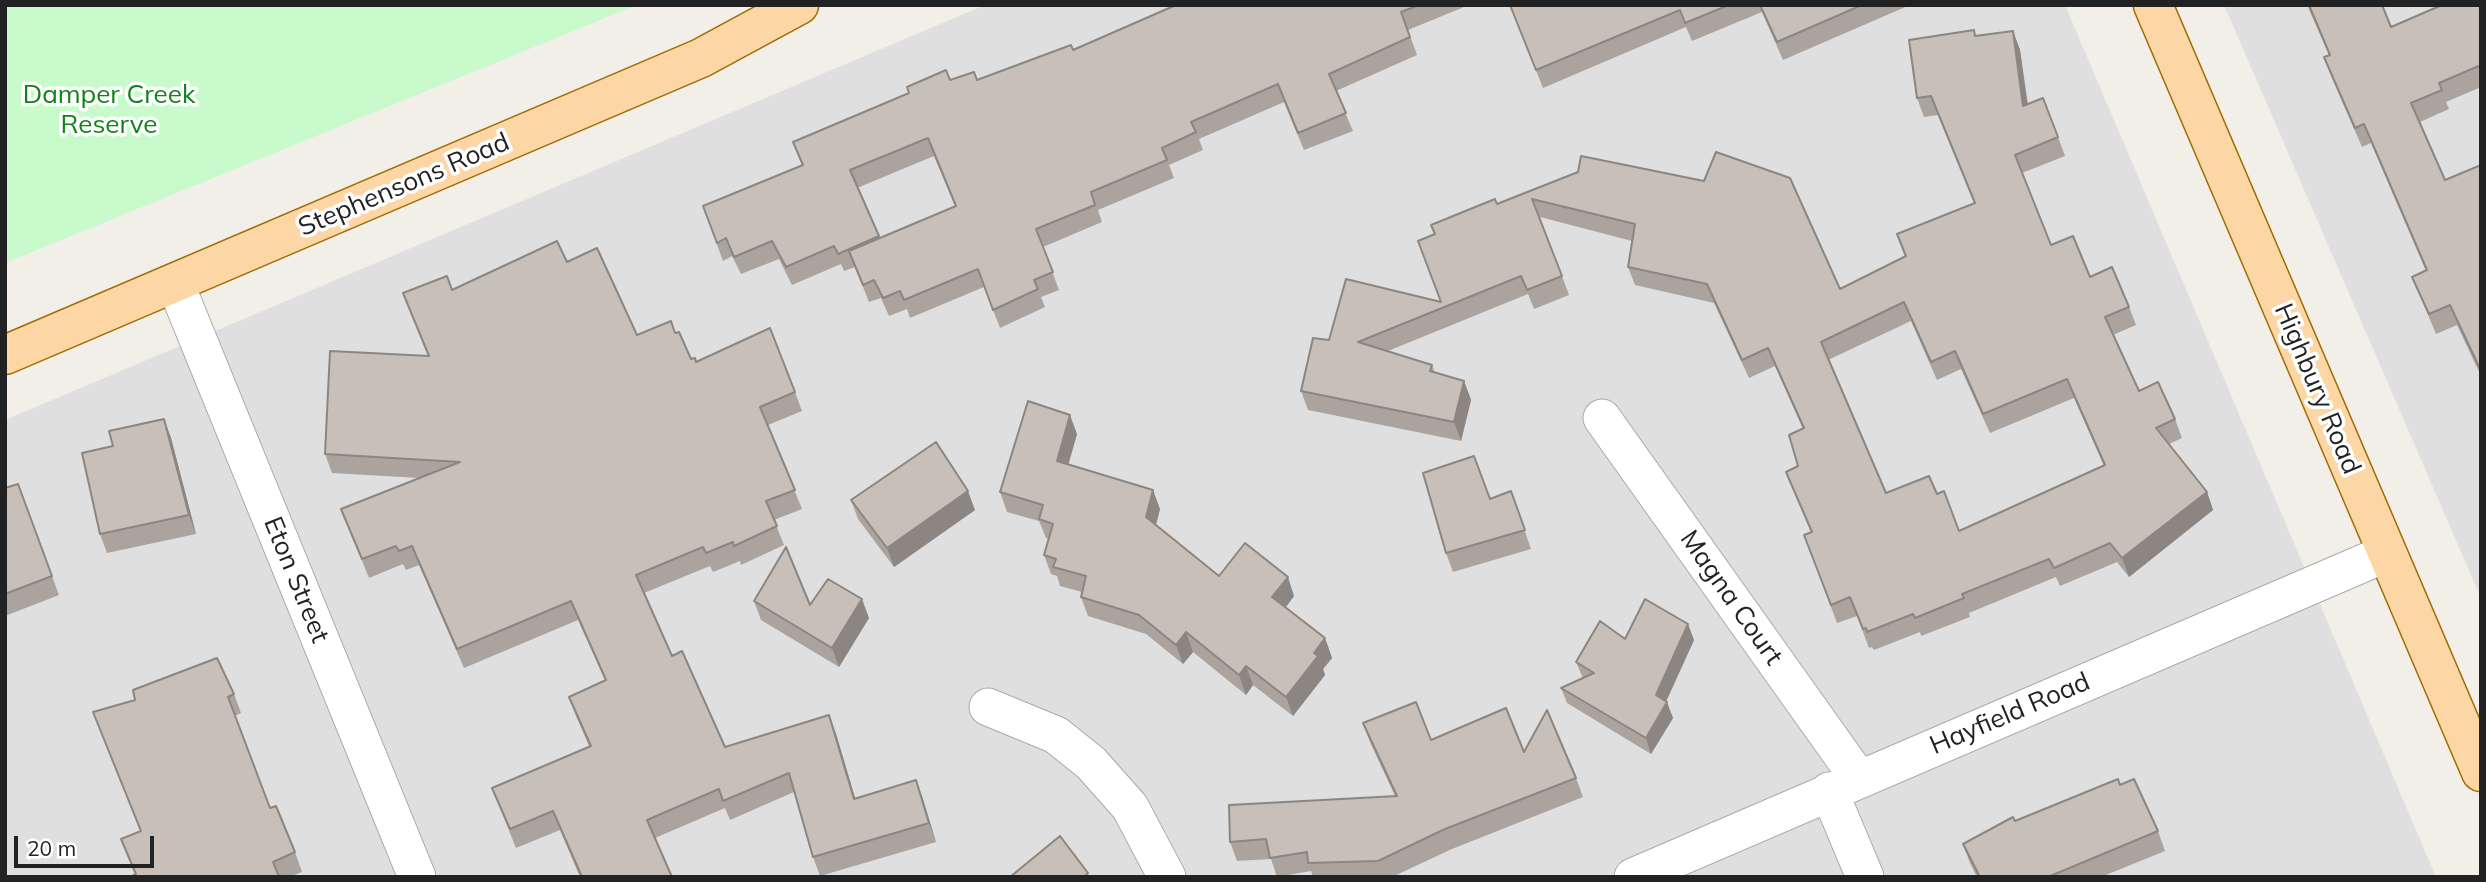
<!DOCTYPE html>
<style>
body{margin:0}
#map{position:relative;width:2486px;height:882px;overflow:hidden;background:#f2efe9;font-family:Mulish,sans-serif}
canvas{display:block}
.frame{position:absolute;inset:0;border:7px solid #222;pointer-events:none}
.scale{position:absolute;left:14px;top:836px;width:140px;height:32px;box-sizing:border-box;border:4px solid #222;border-top:0;padding-left:9px;font-size:21px;line-height:24px;white-space:nowrap;color:#222;-webkit-text-stroke:5px #fff;paint-order:stroke}
</style>
<div id="map">
<canvas width="2486" height="882"></canvas>
<div class="frame"></div>
<div class="scale">20 m</div>
</div>
<script>
const c = document.querySelector('canvas').getContext('2d');
c.lineJoin = 'round';
function fill(path, color) {
  c.fillStyle = color;
  c.fill(path, 'evenodd');
}
function toPath(rows) {
  const path = new Path2D();
  for (const r of rows) {
    path.moveTo(r[0], r[1]);
    for (let i = 2; i < r.length; i += 2) path.lineTo(r[i], r[i + 1]);
  }
  return path;
}
function stroke(path, color, width, dash) {
  c.strokeStyle = color;
  c.lineWidth = width;
  c.lineCap = dash ? 'butt' : 'round';
  c.setLineDash(dash || []);
  c.stroke(path);
}
function write(font, color, halo, rows, align = 'center') {
  c.font = font + ' Mulish,sans-serif';
  c.lineWidth = 7;
  c.setLineDash([]);
  c.textBaseline = 'middle';
  c.strokeStyle = halo;
  c.fillStyle = color;
  for (const [text, x, y, turn = 0] of rows) {
    c.save();
    c.translate(x, y);
    c.rotate((+turn || 0) * Math.PI / 180);
    c.textAlign = isNaN(turn) ? turn : align;
    if (halo) c.strokeText(text, 0, 0);
    c.fillText(text, 0, 0);
    c.restore();
  }
}
const residential = toPath([
 [985,5,2065,5,2436,877,5,877,5,420],
 [2224,5,2481,5,2481,598]
]);
const park = toPath([
 [5,5,637,5,5,263]
]);
const street = toPath([
 [175,283,417,877],
 [1602,418,1859,779],
 [988,707,1056,735,1091,763,1130,807,1167,877],
 [1829,791,1865,877],
 [1633,877,2387,553]
]);
const primary = toPath([
 [2153,5,2481,772],
 [5,355,701,58,799,5]
]);
const wall = toPath([
 [1176,5,1469,5,1408,30,1417,55,1336,91,1353,131,1304,150,1284,102,1199,139,1203,150,1169,165,1174,178,1098,210,1102,222,1043,247,1059,290,1041,297,1045,307,1000,328,984,287,910,318,907,309,889,316,881,298,869,302,855,267,844,271,841,264,792,285,779,259,741,274,732,256,723,261,703,206,802,165,793,142,950,80,977,80,1073,50],
 [934,156,955,206,880,238,857,188],
 [1510,5,1910,5,1783,60,1762,12,1692,41,1686,27,1543,88],
 [2307,5,2382,5,2391,27,2481,5,2481,87,2446,102,2449,109,2420,122,2445,180,2481,165,2481,379,2480,374,2457,325,2436,334,2412,277,2426,271,2371,143,2362,147,2331,76,2324,57,2329,55],
 [2013,31,2020,50,2028,104,2058,137,2065,156,2022,173,2051,245,2129,307,2136,325,2113,335,2139,391,2175,419,2182,438,2169,444,2207,492,2213,510,2129,577,2117,562,2060,586,2056,577,1969,613,1970,617,1921,636,1920,632,1874,650,1872,647,1869,648,1857,616,1837,623,1804,535,1811,532,1786,472,1798,466,1803,429,1775,366,1749,378,1714,303,1635,285,1628,267,1632,241,1540,217,1569,295,1534,309,1528,294,1388,351,1432,365,1435,373,1464,381,1471,400,1461,441,1308,410,1301,391,1329,340,1441,302,1434,234,1497,204,1578,172,1840,289,1905,257,1897,234,1974,203,1938,115,1924,117,1917,98,1976,36],
 [1911,321,1937,380,1961,369,1990,433,2074,398,2104,466,1959,531,1937,494,1886,493,1828,360],
 [567,262,637,335,675,333,691,359,696,362,795,392,802,411,768,425,802,509,774,520,784,545,741,565,740,561,713,572,710,566,644,593,672,656,725,747,836,734,855,798,916,780,936,842,820,876,813,857,794,792,730,820,725,808,655,838,672,877,580,877,560,830,516,848,492,788,589,746,576,716,569,697,605,680,578,620,464,668,419,565,406,570,403,564,369,578,341,509,419,478,332,473,325,454,428,356,403,293,452,290],
 [164,419,171,438,196,534,107,553,100,534,113,446],
 [1077,434,1068,464,1160,509,1156,525,1219,576,1294,596,1286,607,1325,638,1332,658,1323,669,1325,675,1293,716,1253,685,1246,695,1193,652,1183,664,1146,634,1088,616,1081,597,1082,592,1060,586,1057,576,1051,574,1044,555,1048,539,1046,538,1039,521,1007,512,1000,492],
 [18,484,59,595,5,616,5,488],
 [1511,491,1531,549,1453,572,1446,553,1490,499],
 [851,500,975,510,894,567,858,519],
 [754,601,810,605,869,618,839,667,761,620],
 [1625,639,1694,640,1666,702,1673,718,1651,754,1567,703,1561,688,1583,678,1576,662],
 [234,694,241,713,235,716,270,808,295,852,302,872,289,877,130,877,135,875,121,839,140,831,93,712],
 [1363,723,1431,740,1524,752,1576,778,1583,797,1452,849,1392,877,1313,877,1311,871,1277,877,1271,859,1237,861,1230,842,1395,796,1370,742],
 [2120,785,2158,831,2165,851,2101,877,1977,877,1970,863,1963,844,2015,821]
]);
const shadedWall = toPath([
 [2013,31,2020,50,2030,124,2023,106],
 [1464,381,1471,400,1461,441,1454,422],
 [1070,415,1077,434,1064,480,1057,461],
 [164,419,171,438,196,534,189,515],
 [1153,490,1160,509,1153,536,1146,517],
 [968,491,975,510,894,567,887,548],
 [2207,492,2213,510,2129,577,2122,558],
 [1288,577,1294,596,1279,616,1272,597],
 [862,599,869,618,839,667,832,648],
 [1688,624,1694,640,1662,710,1667,702,1673,718,1651,754,1646,738,1656,695],
 [1186,632,1193,652,1183,664,1176,645],
 [1325,638,1332,658,1323,669,1325,675,1293,716,1286,697,1314,653],
 [1246,666,1253,685,1246,695,1239,675],
 [829,715,836,734,861,818,854,799],
 [916,780,923,799,936,842,929,823]
]);
const building = toPath([
 [1176,5,1419,5,1401,12,1410,37,1329,74,1346,113,1298,133,1278,84,1191,122,1196,132,1162,148,1167,160,1091,192,1095,205,1036,229,1053,272,1034,280,1038,289,993,310,978,269,904,300,900,291,883,298,874,280,863,285,849,251,956,206,928,138,850,170,879,236,838,254,834,246,786,267,772,241,734,257,726,238,717,243,703,206,803,165,793,142,909,93,907,87,946,70,950,80,974,72,977,80,1071,45,1073,50,1176,5],
 [1510,5,1729,5,1685,23,1680,10,1536,70,1510,5],
 [1760,5,1862,5,1777,42,1760,5],
 [2309,5,2382,5,2391,27,2442,5,2481,5,2481,65,2439,83,2442,90,2411,103,2445,180,2481,165,2481,371,2450,305,2429,314,2412,277,2427,270,2364,124,2355,128,2324,57,2330,55,2309,5],
 [1974,30,1975,36,2013,31,2023,106,2043,98,2058,137,2015,155,2051,245,2073,236,2090,277,2112,267,2129,307,2105,317,2139,391,2158,382,2175,419,2156,428,2207,492,2122,558,2110,543,2054,568,2049,559,1962,594,1964,598,1915,618,1913,614,1867,632,1866,628,1863,629,1850,597,1831,605,1804,535,1812,532,1786,472,1798,466,1789,435,1804,428,1768,348,1742,360,1707,284,1628,267,1635,224,1532,199,1562,276,1527,290,1521,276,1358,342,1432,365,1430,371,1464,381,1454,422,1301,391,1313,338,1329,340,1346,279,1441,302,1418,241,1435,234,1431,225,1495,199,1497,204,1578,172,1581,156,1704,181,1716,152,1790,178,1840,289,1906,256,1897,234,1975,203,1931,96,1917,98,1909,40,1974,30],
 [1904,302,1931,362,1955,351,1983,414,2067,379,2105,465,1959,531,1944,491,1937,494,1929,476,1886,493,1821,342,1904,302],
 [557,241,567,262,597,248,637,335,671,321,675,333,679,332,691,359,695,358,696,362,770,328,795,392,760,407,795,490,766,501,777,526,734,546,733,542,706,553,703,547,636,575,672,656,682,651,725,747,829,715,854,799,916,780,929,823,813,857,789,773,723,801,719,789,647,820,672,877,582,877,553,811,510,829,492,788,591,746,569,697,606,680,571,601,457,649,412,546,399,551,396,546,362,559,341,509,460,462,325,454,330,351,429,356,403,293,447,276,452,290,557,241],
 [1028,401,1070,415,1057,461,1153,490,1146,517,1219,576,1245,543,1288,577,1272,597,1325,638,1314,653,1318,656,1286,697,1246,666,1239,675,1186,632,1176,645,1139,615,1081,597,1086,576,1053,567,1056,559,1044,555,1053,524,1039,519,1043,505,1000,492,1028,401],
 [164,419,189,515,100,534,82,453,113,446,109,431,164,419],
 [936,442,968,491,887,548,851,500,936,442],
 [1474,456,1490,499,1511,491,1525,530,1446,553,1423,473,1474,456],
 [18,484,52,576,5,594,5,488,18,484],
 [786,547,810,605,828,579,862,599,832,648,754,601,786,547],
 [1645,599,1688,624,1656,695,1667,702,1646,738,1561,688,1594,673,1576,662,1600,621,1625,639,1645,599],
 [217,658,234,694,228,697,270,808,276,806,295,852,273,862,279,877,130,877,136,874,121,839,141,831,93,712,135,700,133,690,217,658],
 [1416,702,1431,740,1506,708,1524,752,1547,710,1576,778,1445,829,1378,861,1308,863,1307,852,1270,858,1266,839,1230,842,1229,805,1397,796,1363,723,1416,702],
 [2118,779,2120,785,2134,779,2158,831,2048,877,1980,877,1963,844,2013,817,2015,821,2118,779],
 [1060,836,1088,873,1084,877,1010,877,1060,836]
]);
const parkNames = [
 ["Damper Creek",109,95],
 ["Reserve",109,125]
];
const streetNames = [
 ["Stephensons Road",404,185,-23],
 ["Highbury Road",2317,389,67],
 ["Eton Street",296,580,68],
 ["Magna Court",1731,598,55],
 ["Hayfield Road",2010,714,-23]
];
fill(residential, '#e0dfdf');
fill(park, '#c8facc');
stroke(street, '#a9a9a9', 39);
stroke(primary, '#a06b00', 41);
stroke(street, '#fff', 37);
stroke(primary, '#fcd6a4', 38);
fill(wall, '#aba49e');
fill(shadedWall, '#8b8681');
fill(building, '#c7bfb8');
stroke(building, '#8b8681', 2);
write('26px', '#0c8416', '#fff', parkNames);
write('26px', '#222', '#fff', streetNames);
</script>
